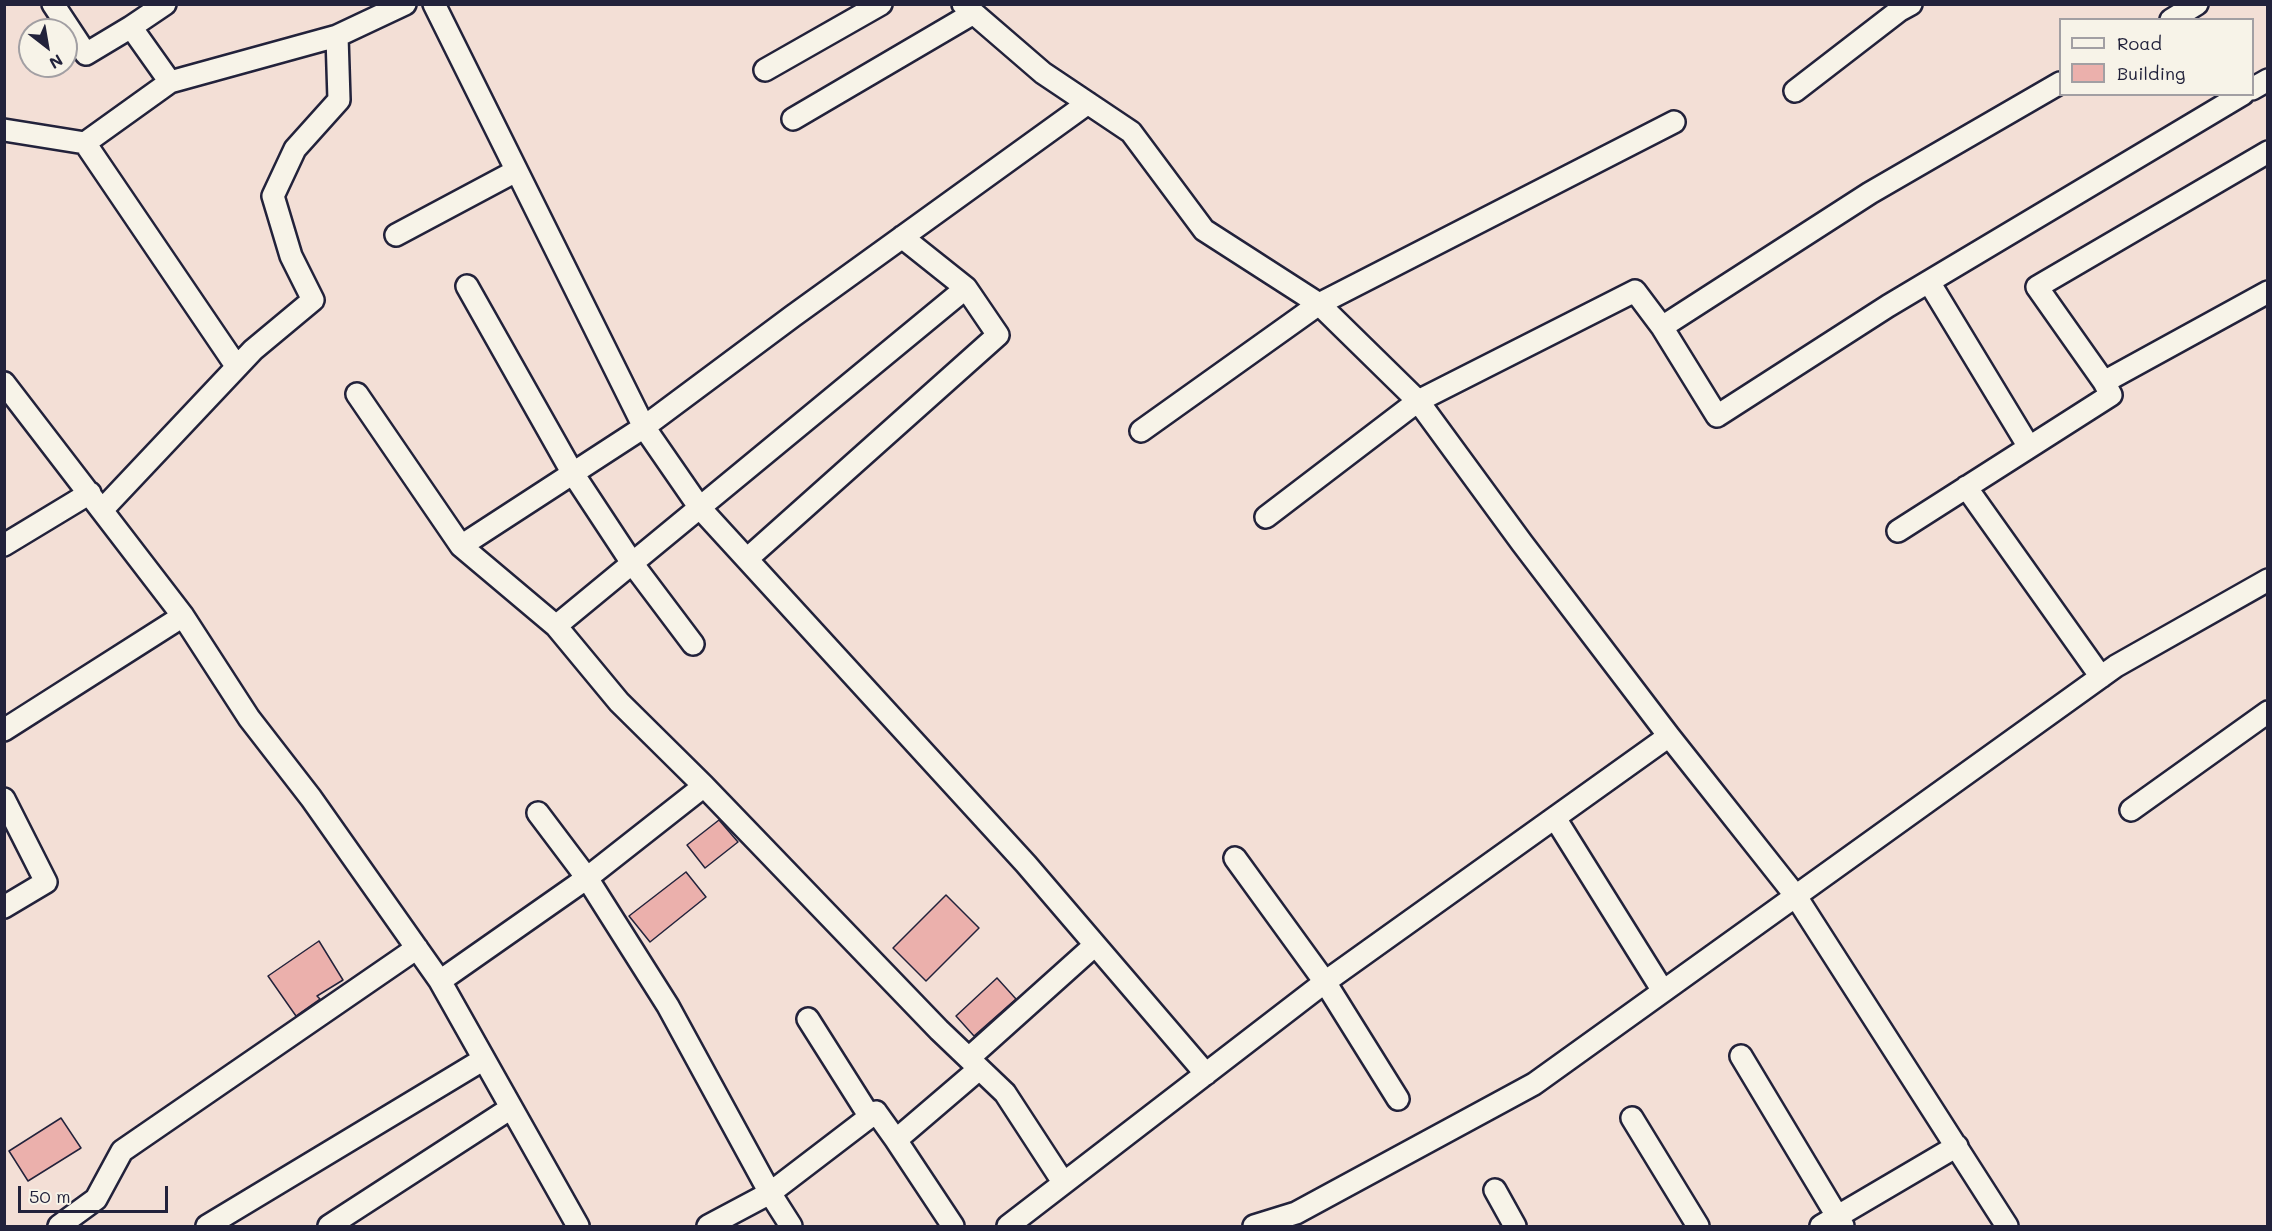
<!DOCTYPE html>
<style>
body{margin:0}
#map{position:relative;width:2272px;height:1231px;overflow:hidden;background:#f3dfd6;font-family:Mali,sans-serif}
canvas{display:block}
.frame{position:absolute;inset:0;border:6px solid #22223b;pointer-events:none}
.legend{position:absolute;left:2059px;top:18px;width:195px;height:78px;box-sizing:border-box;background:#f7f3e8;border:2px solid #a29fa3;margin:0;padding:8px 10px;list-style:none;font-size:18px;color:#22223b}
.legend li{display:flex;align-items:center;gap:12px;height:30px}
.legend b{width:30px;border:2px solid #a29fa3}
.north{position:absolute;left:18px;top:18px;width:60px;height:60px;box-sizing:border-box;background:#f7f3e8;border:2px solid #a29fa3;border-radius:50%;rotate:149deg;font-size:16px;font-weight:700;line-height:24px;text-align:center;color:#22223b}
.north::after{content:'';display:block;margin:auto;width:21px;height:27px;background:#22223b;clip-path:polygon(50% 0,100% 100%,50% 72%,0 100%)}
.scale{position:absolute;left:18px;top:1186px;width:150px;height:27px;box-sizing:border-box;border:3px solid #22223b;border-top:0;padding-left:8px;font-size:18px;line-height:21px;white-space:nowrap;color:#22223b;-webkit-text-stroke:4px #f7f3e8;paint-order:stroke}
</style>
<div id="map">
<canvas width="2272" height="1231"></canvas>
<div class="frame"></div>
<ul class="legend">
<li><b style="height:8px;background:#f7f3e8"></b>Road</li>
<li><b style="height:16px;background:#ebb0ac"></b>Building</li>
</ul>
<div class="north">N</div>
<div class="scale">50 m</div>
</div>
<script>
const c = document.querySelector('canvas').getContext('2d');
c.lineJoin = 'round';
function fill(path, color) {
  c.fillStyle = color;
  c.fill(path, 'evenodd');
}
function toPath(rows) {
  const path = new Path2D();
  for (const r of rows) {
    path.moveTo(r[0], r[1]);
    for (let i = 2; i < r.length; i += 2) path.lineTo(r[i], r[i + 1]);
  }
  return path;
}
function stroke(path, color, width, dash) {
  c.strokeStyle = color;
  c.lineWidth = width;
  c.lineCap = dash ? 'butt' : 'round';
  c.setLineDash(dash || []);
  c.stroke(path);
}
const building = toPath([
 [719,820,738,842,705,868,687,845,719,820],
 [686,872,706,897,650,942,629,916,686,872],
 [946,895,979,928,926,981,893,948,946,895],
 [319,941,343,980,317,996,320,999,296,1016,268,976,319,941],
 [997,978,1016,999,974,1036,956,1016,997,978],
 [61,1118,81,1148,28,1181,9,1151,61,1118]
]);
const minor = toPath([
 [53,4,86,54,131,27,170,82],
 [434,4,644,427,700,508,1026,864,1206,1074],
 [963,4,1043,73,1131,132,1204,230,1319,304,1418,401,1522,543,1669,736,1795,895,2007,1226],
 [2171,20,2197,4],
 [131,27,165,4],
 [765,70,881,4],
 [2252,89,2268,80],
 [1795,91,1900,10,1911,4],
 [793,119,972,14],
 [4,130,85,143,170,82,337,36,405,4],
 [85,143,237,367],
 [2268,152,2037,287,2104,382,2268,292],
 [396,235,516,171],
 [1929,282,2029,447],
 [467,286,572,472,632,563,693,644],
 [1662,327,1870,193,2060,83],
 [4,383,183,616,249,718,311,798,440,981,578,1226],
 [357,394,461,546,556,626,619,702,704,786,939,1030,1005,1093,1063,1182],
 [1141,431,1319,304,1674,122],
 [1966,487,2101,677],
 [103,509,253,350,313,300,291,256,273,196,295,149,339,100,337,36],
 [1266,517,1418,401,1635,291,1662,327,1717,416,1888,306,2243,94],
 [1898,531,2111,395,2104,382],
 [4,545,90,493],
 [461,546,644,427,793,316,1088,103],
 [747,559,998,335,966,288],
 [556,626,966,288,902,237],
 [4,730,183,616],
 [4,799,46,882,4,907],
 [2131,810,2268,712],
 [538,813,587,878,668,1006,770,1193,791,1226],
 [1555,818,1663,991],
 [1235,858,1325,982,1398,1099],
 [440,981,587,878,704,786],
 [808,1019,870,1117],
 [1741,1056,1843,1226],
 [969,1058,1095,945],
 [1632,1118,1698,1226],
 [896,1140,953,1226],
 [1495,1190,1515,1226],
 [59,1226,96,1199,122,1151,417,948],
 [207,1226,484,1059],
 [329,1226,511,1108],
 [708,1226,770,1193,876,1112,896,1140,979,1069],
 [1008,1226,1325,982,1669,736],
 [1254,1226,1296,1213,1534,1084,2116,666,2268,580],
 [1821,1226,1957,1146]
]);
fill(building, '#ebb0ac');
stroke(building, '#22223b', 1.5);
stroke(minor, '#22223b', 26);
stroke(minor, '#f7f3e8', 21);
</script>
